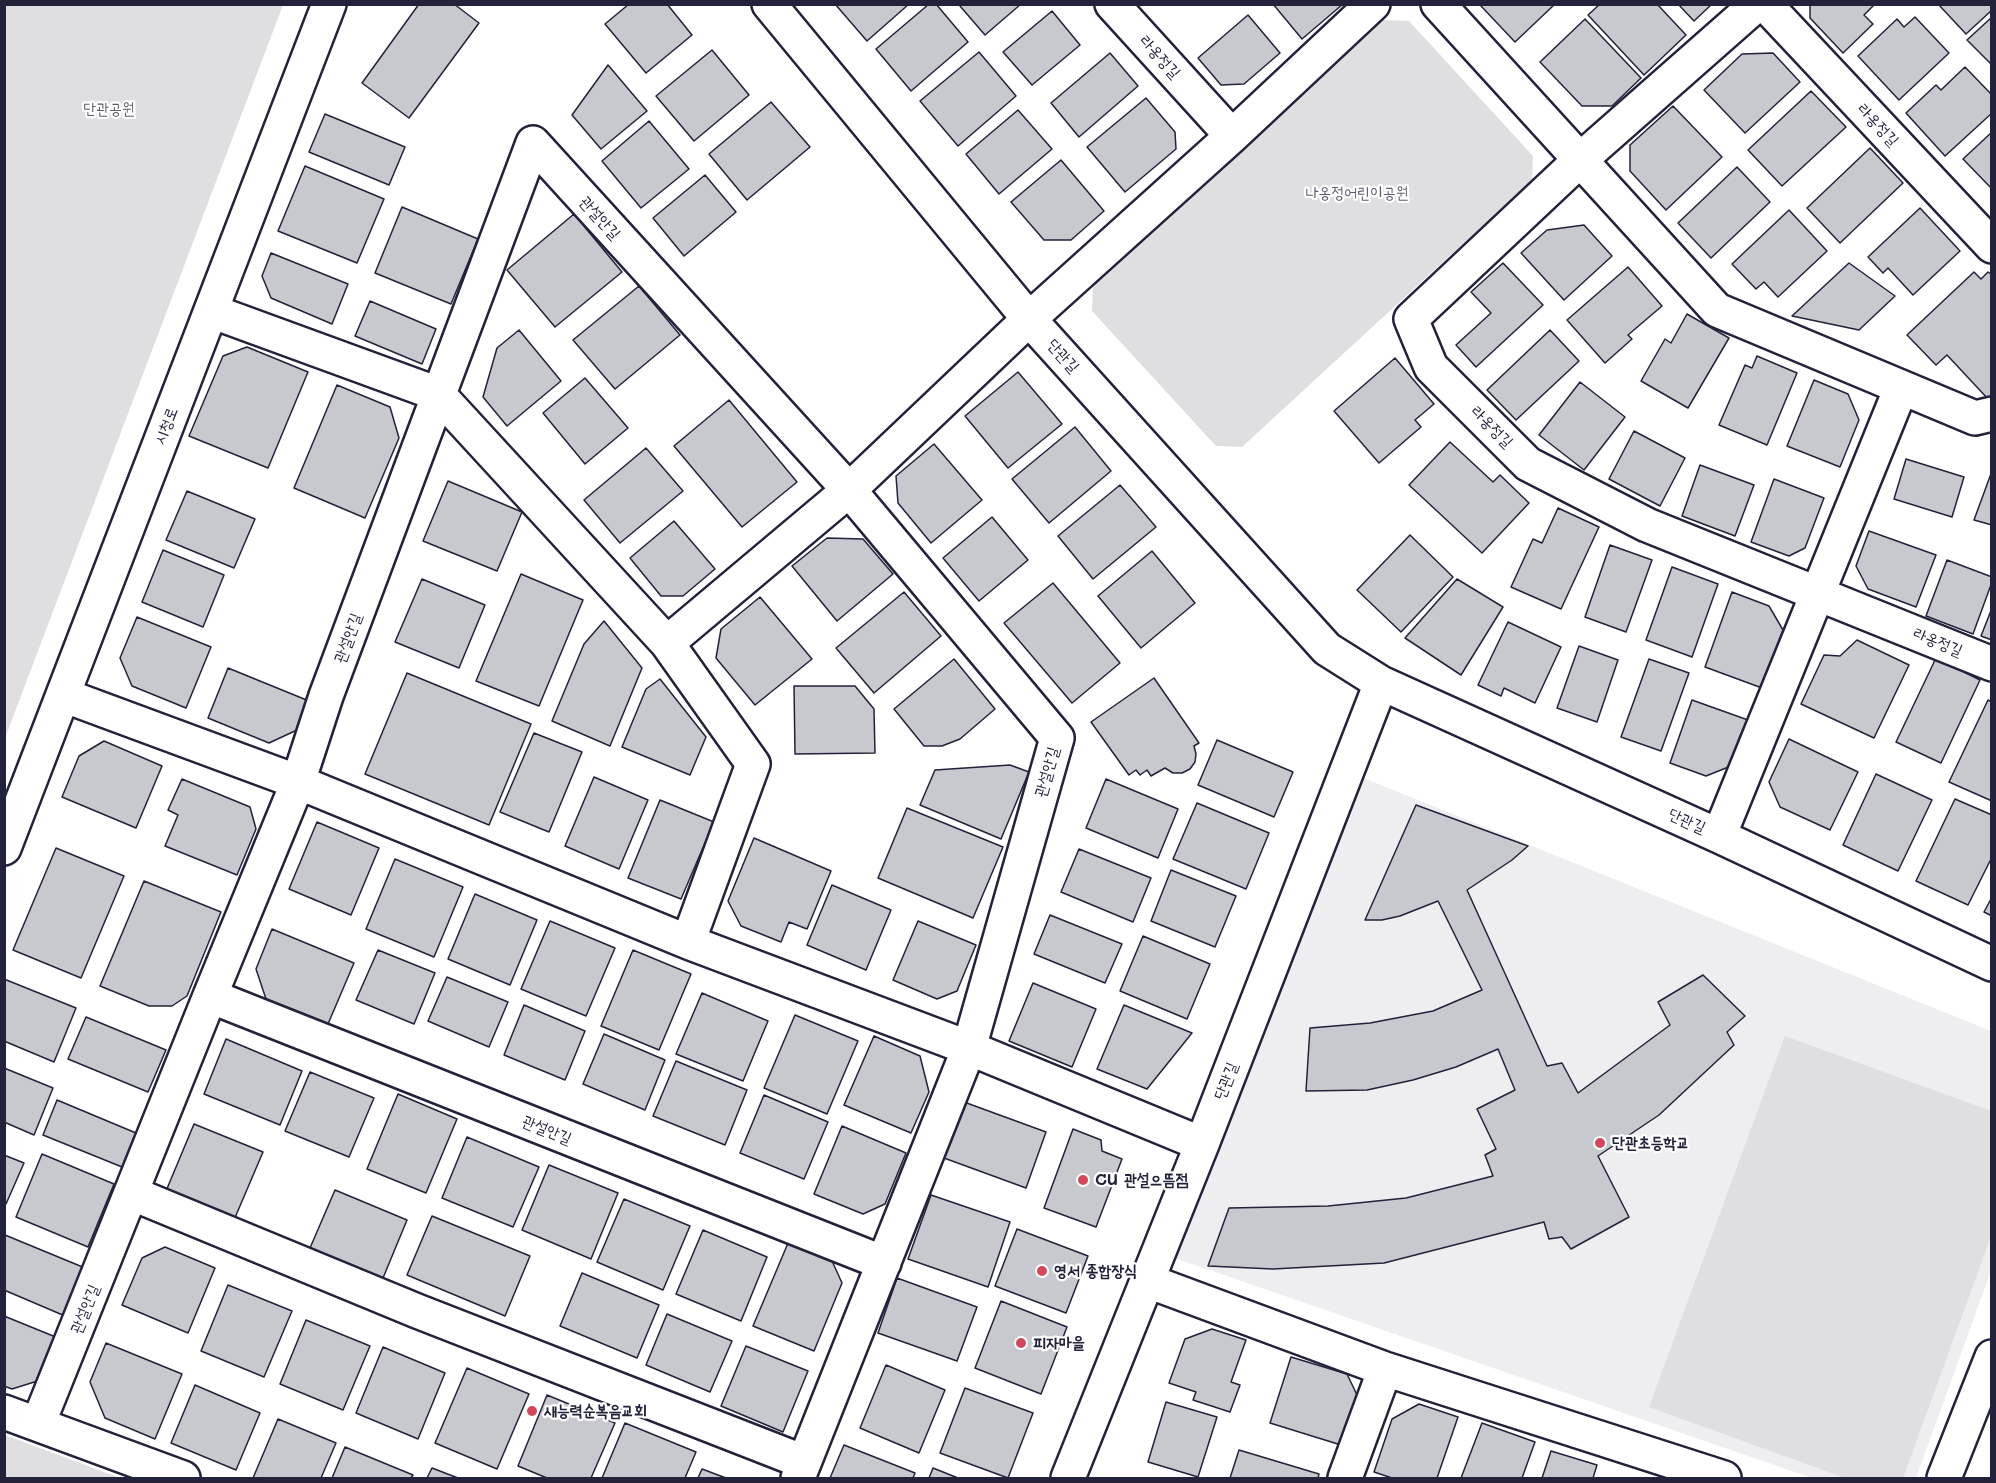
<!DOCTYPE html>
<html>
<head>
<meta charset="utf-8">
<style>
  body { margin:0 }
  #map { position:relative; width:1996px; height:1483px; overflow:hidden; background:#fff; font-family:Mali,sans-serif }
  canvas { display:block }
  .frame { position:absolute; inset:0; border:6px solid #22223b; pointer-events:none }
</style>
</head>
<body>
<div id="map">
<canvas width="1996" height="1483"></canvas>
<div class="frame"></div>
</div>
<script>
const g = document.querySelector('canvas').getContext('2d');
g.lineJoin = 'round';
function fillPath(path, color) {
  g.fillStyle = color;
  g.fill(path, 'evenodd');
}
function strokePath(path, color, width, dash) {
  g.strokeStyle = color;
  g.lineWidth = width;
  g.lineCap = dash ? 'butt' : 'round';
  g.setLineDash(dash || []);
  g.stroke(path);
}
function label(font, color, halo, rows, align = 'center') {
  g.font = font + ' Mali,"Poor Story",sans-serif';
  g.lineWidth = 4.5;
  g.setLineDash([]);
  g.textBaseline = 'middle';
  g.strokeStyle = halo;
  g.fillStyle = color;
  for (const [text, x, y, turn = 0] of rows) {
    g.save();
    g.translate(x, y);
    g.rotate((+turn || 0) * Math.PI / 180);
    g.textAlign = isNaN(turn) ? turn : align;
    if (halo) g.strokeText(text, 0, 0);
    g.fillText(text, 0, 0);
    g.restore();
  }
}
const built = new Path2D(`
  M1346,771L1991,1031V1271L1916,1478H1812L1166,1255Z`);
const green = new Path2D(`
  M5,4L283,5L5,738L4,5Z
  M1383,20L1409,21L1533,156L1532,180L1242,447L1216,446L1092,311L1093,286Z
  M1785,1036L1991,1111V1236L1903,1478H1845L1649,1407Z
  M5,1435L120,1478H5Z`);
const building = new Path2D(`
  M419,4H454L479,23L409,118L362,83Z
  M629,4H667L692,35L646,73L605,24Z
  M835,4H909L867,41Z
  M929,4H936L968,42L911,91L876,49Z
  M962,4H1021L985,35L960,6Z
  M1273,4H1343L1302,39Z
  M1482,4H1555L1515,42L1481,6Z
  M1600,4H1657L1686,35L1644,75L1588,15Z
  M1678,4H1712L1694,21Z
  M1810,4H1875L1864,15L1873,24L1843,53L1810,18Z
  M1938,4H1992V10L1966,34Z
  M1052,11L1080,45L1032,85L1003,52Z
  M1248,15L1280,53L1244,84L1221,85L1198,58Z
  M1915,17L1949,53L1899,100L1858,56L1897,19L1904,27Z
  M1992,17V65L1967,40Z
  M1585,19L1641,78L1612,106H1582L1540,62Z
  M712,50L749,95L694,141L656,96Z
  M979,52L1016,96L958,146L920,101Z
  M1110,53L1138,86L1079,137L1051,103Z
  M1773,53L1800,82L1745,133L1704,90L1742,54Z
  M608,65L647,111L601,149L572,115Z
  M1965,67L1992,95V113L1945,156L1906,113L1936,85L1941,90Z
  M1811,91L1846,127L1782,186L1748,150Z
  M1146,98L1175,132L1176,149L1125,192L1087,147Z
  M771,102L810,147L747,200L709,154Z
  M1673,106L1722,157L1666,210L1630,171V145Z
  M1018,110L1052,149L999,194L966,154Z
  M325,114L405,147L389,185L309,152Z
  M649,121L689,169L641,208L602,161Z
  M1992,132V189L1963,159Z
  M1870,148L1903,183L1840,243L1807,208Z
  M1061,160L1104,211L1071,240H1044L1011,202Z
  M305,166L384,199L357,263L278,231Z
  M1737,167L1770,202L1711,258L1678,223Z
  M705,175L736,212L684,256L653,218Z
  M402,207L478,239L451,304L375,273Z
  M1920,208L1960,251L1913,295L1888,268L1883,273L1868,257Z
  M1789,210L1827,251L1778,297L1764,282L1756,289L1732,264Z
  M574,214L622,272L555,327L507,270Z
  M1584,225L1612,256L1564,300L1521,253L1547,230Z
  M271,253L348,284L332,324L271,298L262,276Z
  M1503,263L1543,305L1476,367L1456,345L1491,313L1471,292Z
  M1849,263L1895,296L1859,330L1792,316Z
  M1628,267L1662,306L1628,335L1632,339L1605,363L1567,320Z
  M1974,272L1981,279L1988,272L1992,275V398L1989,400L1947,355L1936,365L1907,335Z
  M639,286L680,335L615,389L573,340Z
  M370,301L436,329L422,364L355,336Z
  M1687,314L1729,338L1688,408L1641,381L1665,339L1671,343Z
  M519,330L561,381L507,426L483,397L497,348Z
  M1550,330L1579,361L1516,420L1487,390Z
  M247,347L308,372L268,468L189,436L223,356Z
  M1757,356L1797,373L1767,445L1719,425L1745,365L1752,368Z
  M1395,358L1434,404L1415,420L1421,427L1379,463L1334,411Z
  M1018,372L1062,424L1008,468L965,416Z
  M585,378L628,428L585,464L543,413Z
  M1814,380L1848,394L1859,420L1840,467L1787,446Z
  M1580,382L1625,417L1584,470L1539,435Z
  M337,385L390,407L399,438L365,518L294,488Z
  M729,400L797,482L742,527L674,446Z
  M1075,427L1111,471L1049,523L1012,479Z
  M1634,431L1685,458L1660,506L1609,479Z
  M1450,442L1493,482L1500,475L1529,503L1482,553L1409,485Z
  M934,444L982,500L931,543L898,503L896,476Z
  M646,448L683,491L620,543L584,500Z
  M1906,459L1964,477L1952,517L1894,499Z
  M1700,465L1754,485L1735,536L1682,516Z
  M1992,471V525L1974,520Z
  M1774,479L1824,498L1805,548L1789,556L1751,542Z
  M448,481L522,512L497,571L423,541Z
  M1120,485L1156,527L1093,579L1058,536Z
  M187,491L255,519L234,568L166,540Z
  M1558,508L1599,527L1561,609L1511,587L1533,539L1542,543Z
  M992,517L1028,560L979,601L943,558Z
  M674,521L715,569L683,596H661L630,558Z
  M1869,531L1936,555L1916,607L1868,589L1856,566Z
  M1410,535L1453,577L1401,632L1357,590Z
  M827,538L863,539L893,574L837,621L792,566Z
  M1610,545L1652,560L1626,632L1585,617Z
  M163,550L224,575L203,627L142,602Z
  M1152,551L1195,603L1141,648L1098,596Z
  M1947,560L1992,577V582L1973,634L1926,616Z
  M1672,567L1718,584L1692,657L1646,640Z
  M521,574L583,600L539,706L476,681Z
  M422,579L485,605L459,668L395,642Z
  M1457,579L1503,607L1461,675L1405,638Z
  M1053,583L1120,663L1072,703L1004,623Z
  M904,592L941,636L874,693L836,648Z
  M1732,592L1769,606L1783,630L1762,688L1705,667Z
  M760,597L812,659L755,705L716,658L721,629Z
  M1992,608V640L1981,636Z
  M137,617L211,647L186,708L132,686L120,658Z
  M604,621L642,668L610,746L552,721L584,644Z
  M1508,622L1561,647L1535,703L1504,688L1501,696L1478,685Z
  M1857,640L1909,665L1874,738L1801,704L1824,655L1840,656Z
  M1579,646L1618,660L1597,722L1557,708Z
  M1936,658L1980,680L1941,763L1896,742Z
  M954,659L995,709L960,739L942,746H924L894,709Z
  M1649,659L1689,673L1661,751L1621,737Z
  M228,668L309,701L297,730L269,743L208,718Z
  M407,673L531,724L489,825L365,774Z
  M1154,678L1199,743L1194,746L1196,754L1195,762L1190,769L1182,773H1173L1165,768L1151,776L1147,770L1140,775L1136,770L1129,775L1091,722Z
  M660,679L706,737L690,775L622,747L646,689Z
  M794,686H855L874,709L875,753L795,754Z
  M1692,700L1748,720L1731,766L1706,776L1670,763Z
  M1988,700L1992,702V801L1949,782Z
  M534,733L582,752L549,832L500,812Z
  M1789,739L1858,772L1830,830L1780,807L1769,782Z
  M1217,740L1293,772L1274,817L1198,785Z
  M104,741L162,766L136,828L62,797L79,756Z
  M1010,765L1029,772L1001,839L920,805L935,770Z
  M1876,774L1932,800L1898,871L1843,845Z
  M594,777L648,800L619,869L565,846Z
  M182,779L250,807L256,829L237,875L165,846L178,815L168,810Z
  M1106,779L1178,809L1158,858L1086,828Z
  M1955,799L1992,815V857L1968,905L1916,881Z
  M660,800L714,822L681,899L628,878Z
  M1197,803L1269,833L1246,889L1173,859Z
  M1416,805L1528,846L1512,860L1467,890L1547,1066L1562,1063L1578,1093L1670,1025L1658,1002L1703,975L1745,1016L1727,1032L1734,1045L1659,1115L1598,1156L1629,1217L1571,1249L1562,1237L1549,1239L1544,1222L1384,1263L1273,1269L1208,1266L1229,1208L1328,1206L1406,1198L1493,1176L1485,1155L1496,1149L1477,1109L1515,1090L1498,1049L1456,1067L1413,1080L1367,1090L1306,1091L1310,1028L1370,1023L1433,1011L1482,990L1438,901L1400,916L1382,920H1365Z
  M907,808L1003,847L973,918L878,878Z
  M317,822L379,848L351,915L289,889Z
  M754,838L831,871L807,929L789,922L781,942L741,926L728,901Z
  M56,848L124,876L81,978L13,950Z
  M1079,849L1151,878L1133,922L1061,892Z
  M395,859L463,887L434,957L366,929Z
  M1171,870L1236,896L1215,947L1151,921Z
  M144,881L221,912L187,996L172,1006H149L100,986Z
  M832,885L891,910L866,970L807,945Z
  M475,894L537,920L510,985L448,959Z
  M1992,897V916L1984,912Z
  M1050,915L1122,944L1105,983L1034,954Z
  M550,921L615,948L586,1016L521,989Z
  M918,921L976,945L957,991L937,999L893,980Z
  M272,929L354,963L328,1024L266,999L256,969Z
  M1143,936L1210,964L1187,1019L1120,991Z
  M378,950L435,973L414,1024L356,1000Z
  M633,950L691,974L659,1050L601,1026Z
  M447,977L508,1002L489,1047L428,1021Z
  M4,979L76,1008L54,1062L4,1041Z
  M1033,983L1096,1009L1072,1067L1009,1041Z
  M702,993L768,1021L743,1081L676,1054Z
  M524,1005L585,1031L565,1080L504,1055Z
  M1124,1005L1192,1033L1147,1089L1097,1069Z
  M795,1015L858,1041L827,1114L764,1088Z
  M86,1017L166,1050L148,1092L68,1059Z
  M604,1034L665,1060L645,1110L583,1084Z
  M874,1036L920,1056L929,1092L911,1133L844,1105Z
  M226,1039L302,1071L280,1125L204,1094Z
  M676,1061L747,1090L725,1145L653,1116Z
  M4,1068L53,1088L34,1135L4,1122Z
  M310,1072L374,1098L349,1157L285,1131Z
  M398,1094L457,1119L426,1193L367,1169Z
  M764,1095L828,1122L804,1179L740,1153Z
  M57,1100L136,1133L122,1167L43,1135Z
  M964,1102L1046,1132L1026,1188L944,1158Z
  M194,1124L263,1152L234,1220L166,1191Z
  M842,1126L906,1153L885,1204L863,1214L814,1194Z
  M1073,1129L1101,1140L1102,1151L1122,1159L1096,1227L1044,1208Z
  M467,1137L539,1167L513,1227L442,1198Z
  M42,1154L114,1184L88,1247L16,1217Z
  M4,1155L24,1163L6,1204L4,1203Z
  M549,1165L618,1193L591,1259L522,1230Z
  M335,1190L407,1220L383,1278L310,1248Z
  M931,1195L1010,1222L988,1287L908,1259Z
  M624,1199L690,1226L663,1290L597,1262Z
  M432,1216L530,1256L505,1316L407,1275Z
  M1017,1229L1088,1256L1066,1313L995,1286Z
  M703,1230L767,1257L741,1321L676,1294Z
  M5,1235L85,1268L65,1316L4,1290Z
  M791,1236L828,1252L842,1283L814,1351L753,1326Z
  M165,1247L215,1268L188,1333L122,1305L142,1258Z
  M582,1273L659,1305L637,1358L560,1326Z
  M897,1278L977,1307L957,1361L878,1333Z
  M228,1285L292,1311L264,1377L201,1351Z
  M1001,1301L1067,1327L1041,1394L975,1368Z
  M667,1314L732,1341L710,1392L646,1365Z
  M4,1316L63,1340L47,1378L12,1389L4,1386Z
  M306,1320L370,1346L343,1410L280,1384Z
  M1212,1329L1246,1340L1231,1382L1240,1385L1230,1412L1193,1400L1196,1392L1169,1383L1185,1339Z
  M106,1343L182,1374L155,1439L105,1418L90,1382Z
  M746,1346L808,1371L783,1432L721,1406Z
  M383,1347L445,1373L418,1439L356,1413Z
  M1291,1357L1347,1374L1357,1395L1341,1445L1270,1423Z
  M886,1365L945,1390L919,1453L860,1428Z
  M467,1368L529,1394L497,1469L435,1443Z
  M195,1385L260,1413L236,1470L171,1443Z
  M965,1388L1033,1413L1008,1478L940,1453Z
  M547,1395L615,1423L591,1478H547L518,1466Z
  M1166,1402L1217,1417L1198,1477L1148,1462Z
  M1419,1404L1458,1417L1437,1478H1392L1374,1472L1392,1419Z
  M278,1419L336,1443L321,1478H253Z
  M625,1423L696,1452L685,1478H602Z
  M1482,1423L1535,1442L1522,1478H1461Z
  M844,1445L915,1473L913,1478H830Z
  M345,1447L413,1475L411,1478H332Z
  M1239,1450L1319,1474L1318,1478H1230Z
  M1551,1451L1597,1465L1593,1478H1542Z
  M432,1468L458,1478H427Z
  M933,1468L958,1478H929Z
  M702,1469L726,1478H698Z`);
const minor = new Path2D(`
  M769,4L1029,319L1327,649L1381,683L1719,836L1992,964
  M1112,4L1232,136
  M1438,4L1717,310L1975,418L1992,414
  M1757,4L1580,160L1411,319L1431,367L1528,464L1647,525L1992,664
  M1765,4L1992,246
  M211,311L438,394L667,643L753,764L688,942
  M667,643L849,490L1029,319L1232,136L1373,4
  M63,695L298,782L688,942L969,1048L1202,1144
  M1719,836L1901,388
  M4,848L329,4
  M210,996L884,1263
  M131,1193L417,1311L804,1462
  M1148,1281L1385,1369L1724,1478
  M4,1412L183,1478
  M38,1424L210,996L298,782L326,696L533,143L849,490L1057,738L969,1048L798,1478
  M1068,1478L1202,1144L1381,683
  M1345,1478L1385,1369
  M1944,1478L1992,1357`);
const markers = [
  [1600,1143,6,"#d1495b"],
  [1083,1180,6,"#d1495b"],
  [1042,1271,6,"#d1495b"],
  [1021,1343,6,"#d1495b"],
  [532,1411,6,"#d1495b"]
];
const streetNames = [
  ["라옹정길",1160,57,48],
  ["라옹정길",1878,125,47],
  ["관설안길",600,218,48],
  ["단관길",1063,356,48],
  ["시청로",166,426,-69],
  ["라옹정길",1492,427,45],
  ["관설안길",348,638,-70],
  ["라옹정길",1938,642,22],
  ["관설안길",1047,772,-74],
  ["단관길",1687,821,24],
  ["단관길",1226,1081,-69],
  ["관설안길",547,1130,22],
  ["관설안길",85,1309,-68]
];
const parkNames = [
  ["단관공원",109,109],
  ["나옹정어린이공원",1357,193]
];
const poiNames = [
  ["단관초등학교",1612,1143],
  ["CU 관설으뜸점",1095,1180],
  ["영서 종합장식",1054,1271],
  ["피자마을",1033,1343],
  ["새능력순복음교회",544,1411]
];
fillPath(built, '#eeeef1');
fillPath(green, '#dfdfe2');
fillPath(building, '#c8c8cf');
strokePath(building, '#22223b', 1.5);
strokePath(minor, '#22223b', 38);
strokePath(minor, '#fff', 33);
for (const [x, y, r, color] of markers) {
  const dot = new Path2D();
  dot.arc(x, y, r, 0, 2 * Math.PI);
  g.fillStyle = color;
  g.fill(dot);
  strokePath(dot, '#fff', 2);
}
label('16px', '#22223b', '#fff', streetNames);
label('16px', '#5b5b6d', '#fff', parkNames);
label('bold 16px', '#22223b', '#fff', poiNames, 'left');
</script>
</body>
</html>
